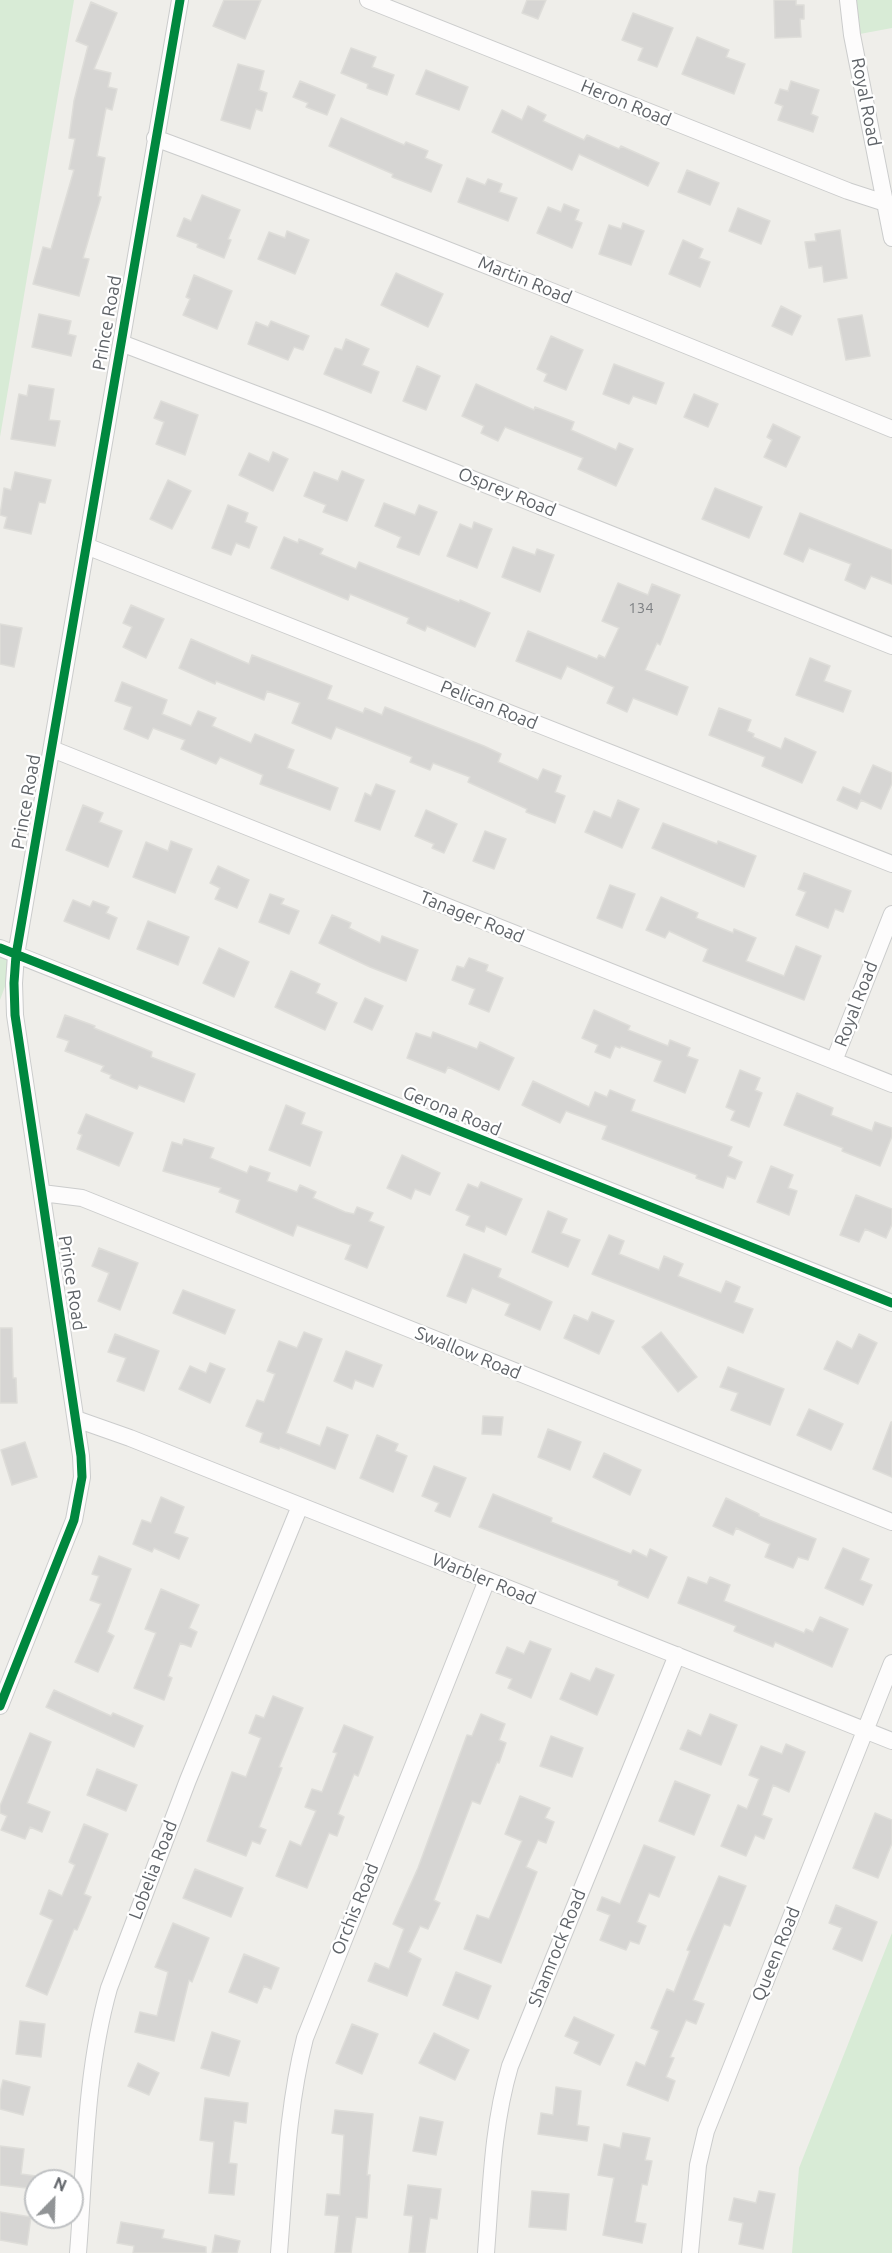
<!DOCTYPE html>
<html>
<head>
<meta charset="utf-8">
<style>
  body { margin:0 }
  #map { position:relative; width:892px; height:2253px; overflow:hidden; background:#efeeea; font-family:Ubuntu,sans-serif }
  canvas { display:block }
  .north { position:absolute; left:24px; top:2169px; width:60px; height:60px; box-sizing:border-box; background:#fff; border:2px solid #bfc1c3; border-radius:50%; rotate:23deg; font-size:16px; font-weight:700; line-height:24px; text-align:center; color:#5f6368 }
  .north::after { content:''; display:block; margin:auto; width:21px; height:27px; background:#919496; clip-path:polygon(50% 0,100% 100%,50% 72%,0 100%) }
</style>
</head>
<body>
<div id="map">
<canvas width="892" height="2253"></canvas>
<div class="north">N</div>
</div>
<script>
const g = document.querySelector('canvas').getContext('2d');
g.lineJoin = 'round';
function fillPath(path, color) {
  g.fillStyle = color;
  g.fill(path, 'evenodd');
}
function strokePath(path, color, width, dash) {
  g.strokeStyle = color;
  g.lineWidth = width;
  g.lineCap = dash ? 'butt' : 'round';
  g.setLineDash(dash || []);
  g.stroke(path);
}
function label(font, color, halo, rows, align = 'center') {
  g.font = font + ' Ubuntu,sans-serif';
  g.lineWidth = 4.5;
  g.setLineDash([]);
  g.textBaseline = 'middle';
  g.strokeStyle = halo;
  g.fillStyle = color;
  for (const [text, x, y, turn = 0] of rows) {
    g.save();
    g.translate(x, y);
    g.rotate((+turn || 0) * Math.PI / 180);
    g.textAlign = isNaN(turn) ? turn : align;
    if (halo) g.strokeText(text, 0, 0);
    g.fillText(text, 0, 0);
    g.restore();
  }
}
const green = new Path2D(`
  M0,0H74L0,437Z
  M847,0H892V28L849,36Z
  M0,948L17,954L0,1000Z
  M892,1933V2253H792L799,2168Z`);
const building = new Path2D(`
  M224,0H261L245,39L213,26Z
  M527,0H546L538,19L522,13Z
  M774,0H796V5H804V19H800L801,37L775,38Z
  M91,2L117,13L94,69L111,73L108,87L117,89L112,110L106,108L97,156L105,158L98,196L101,197L83,258L89,259L79,296L33,284L43,247L51,249L74,170L69,169L75,139L69,138L74,101L88,46L76,41Z
  M633,13L673,28L657,67L638,60L643,48L622,40Z
  M697,37L729,50L726,57L745,64L734,94L682,74Z
  M351,48L376,57L372,67L394,75L387,95L367,88L368,84L341,73Z
  M238,64L264,71L259,90L267,93L262,111L256,109L250,129L221,120Z
  M426,70L468,87L459,110L416,94Z
  M300,81L335,95L327,115L306,107L308,103L293,97Z
  M791,81L819,90L811,114L818,117L813,132L778,120L783,106L775,103L780,89L788,91Z
  M528,106L546,115L543,121L584,140L587,135L619,149L621,146L659,163L648,186L579,154L572,170L492,132L502,110L522,120Z
  M341,118L404,145L406,142L428,151L425,158L442,165L431,192L392,177L393,174L329,146Z
  M687,170L719,183L710,205L678,192Z
  M467,178L485,185L488,179L502,184L499,192L517,198L508,221L458,202Z
  M202,195L240,210L228,239L231,240L224,258L197,247L198,244L177,236L184,218L191,221Z
  M564,204L579,210L575,220L582,223L572,248L537,233L548,207L561,212Z
  M738,208L770,221L761,244L729,231Z
  M623,223L644,231L631,265L599,254L609,225L621,229Z
  M840,230L847,278L824,282L822,266L809,268L805,242L816,241L815,234Z
  M287,231L309,240L295,274L258,259L269,232L285,238Z
  M683,240L703,249L699,258L710,262L700,287L669,274Z
  M396,273L443,294L428,327L381,305Z
  M194,275L232,291L217,329L183,315L190,299L186,297Z
  M781,306L801,316L792,335L772,326Z
  M39,314L71,321L68,334L76,336L71,356L32,347Z
  M862,315L870,356L846,360L838,319Z
  M271,321L309,336L303,350L294,347L288,360L248,344L256,322L268,327Z
  M551,336L583,350L566,390L544,381L547,374L537,369Z
  M346,339L369,349L362,365L379,372L371,393L324,374L335,348L342,350Z
  M614,364L664,383L656,404L633,396L629,404L603,394Z
  M417,366L440,376L426,410L403,401Z
  M476,384L534,410L535,407L574,422L571,430L616,450L619,443L633,449L616,486L578,469L583,458L505,427L498,441L481,433L484,426L462,416Z
  M29,385L54,389L49,420L60,421L55,446L11,439L19,394L27,396Z
  M694,394L718,404L708,427L684,417Z
  M161,401L198,415L185,455L156,444L164,422L154,418Z
  M773,424L800,437L786,467L764,457L772,440L767,437Z
  M273,452L288,459L273,491L239,475L249,453L269,462Z
  M342,471L364,480L347,521L323,512L326,505L304,496L314,472L338,481Z
  M15,472L51,480L45,503L39,502L31,534L4,528L7,517L0,515L4,488L11,490Z
  M168,480L191,491L172,529L150,519Z
  M715,488L762,507L749,538L702,519Z
  M384,503L415,515L419,505L437,512L419,555L397,547L401,537L375,526Z
  M228,505L248,513L245,522L257,527L249,548L236,543L231,555L212,548Z
  M800,513L892,550V584L871,576L865,589L845,580L851,564L809,548L803,562L784,554Z
  M474,522L492,529L477,568L447,556L460,524L472,529Z
  M284,537L298,543L299,539L323,549L320,554L356,569L359,562L459,602L460,600L490,613L475,647L427,626L425,631L407,623L409,618L350,594L348,600L271,568Z
  M513,547L535,555L537,549L554,555L540,592L502,577Z
  M618,583L648,595L652,584L680,595L660,645L657,643L645,670L688,687L677,715L633,698L627,712L607,703L614,687L567,666L561,679L516,661L528,631L597,659L599,655L605,658L619,628L602,621Z
  M131,605L164,619L146,658L123,647L132,627L123,623Z
  M0,624L22,628L14,667L0,664Z
  M191,639L249,664L252,655L332,686L327,699L363,713L365,708L382,715L385,707L484,746L501,754L498,762L538,780L543,769L561,776L555,792L565,796L555,823L526,812L527,809L468,782L470,777L433,763L430,770L410,762L412,757L336,727L331,739L292,723L300,703L267,691L264,700L216,681L215,684L179,668Z
  M810,658L830,666L824,681L851,691L843,712L796,695Z
  M122,682L167,700L162,714L191,726L198,711L216,718L212,726L251,743L255,734L294,750L287,768L338,788L330,810L260,784L263,775L220,757L216,764L181,749L185,740L153,728L148,739L124,729L132,707L115,701Z
  M719,708L751,720L747,731L754,734L753,737L781,749L785,738L816,752L802,783L762,766L765,757L709,735Z
  M873,765L892,773V783L881,809L861,800L857,809L837,800L843,787L860,794Z
  M376,784L395,791L380,830L355,821L365,793L371,796Z
  M618,800L639,809L622,848L585,832L594,811L611,818Z
  M83,805L103,813L99,822L122,831L108,867L66,850Z
  M426,810L457,824L444,853L432,848L434,844L415,836Z
  M663,823L717,844L718,841L756,856L744,887L652,848Z
  M485,831L506,839L494,869L473,861Z
  M171,841L192,849L175,893L133,877L146,842L168,851Z
  M218,866L249,880L237,908L215,899L220,888L210,883Z
  M804,873L851,891L843,912L835,909L828,928L796,915L806,892L798,889Z
  M610,885L635,894L622,928L597,918Z
  M270,894L284,899L281,904L299,911L289,934L259,922Z
  M661,897L698,913L696,918L733,933L734,929L756,938L746,961L784,976L796,946L821,956L804,1000L703,961L708,949L669,931L665,938L646,930Z
  M73,900L90,907L93,901L109,907L106,913L117,918L109,939L64,921Z
  M332,915L351,923L349,928L380,943L382,936L418,950L406,981L370,967L319,943Z
  M148,921L189,937L178,965L137,949Z
  M219,948L249,962L234,997L203,983Z
  M469,958L488,965L486,971L503,978L489,1012L469,1004L475,989L452,980L457,966L464,968Z
  M291,971L320,984L316,993L337,1003L325,1030L275,1007Z
  M365,998L383,1006L372,1030L354,1022Z
  M594,1010L630,1026L628,1030L668,1046L670,1040L690,1048L687,1056L698,1060L685,1093L654,1081L662,1061L621,1046L620,1048L615,1046L610,1058L595,1052L598,1045L582,1038Z
  M65,1015L95,1026L94,1028L152,1052L151,1057L195,1074L184,1102L139,1085L137,1089L110,1078L111,1075L101,1071L104,1066L65,1051L69,1041L57,1037Z
  M433,1032L477,1049L480,1042L514,1058L499,1090L448,1067L445,1073L407,1058L416,1033L431,1038Z
  M740,1070L760,1078L755,1090L762,1093L749,1127L731,1120L735,1111L726,1107Z
  M533,1081L589,1107L595,1092L607,1097L610,1090L635,1100L631,1111L732,1147L728,1156L742,1162L735,1179L727,1176L723,1188L696,1178L697,1175L602,1139L607,1126L566,1111L560,1123L522,1105Z
  M797,1093L833,1108L831,1115L872,1131L875,1122L892,1128V1136L880,1166L842,1151L843,1148L784,1125Z
  M286,1105L305,1113L301,1124L322,1132L310,1166L269,1150Z
  M86,1114L133,1133L119,1166L77,1149L82,1135L78,1133Z
  M184,1139L214,1148L210,1158L247,1173L250,1166L270,1173L267,1181L297,1192L300,1185L316,1192L313,1198L345,1212L354,1214L357,1207L373,1213L369,1221L384,1227L367,1268L345,1259L351,1245L297,1225L293,1236L236,1212L240,1200L219,1192L221,1188L163,1171L172,1142L182,1145Z
  M402,1155L440,1173L430,1195L415,1189L411,1199L387,1188Z
  M771,1166L793,1175L788,1188L797,1191L789,1215L757,1202Z
  M481,1182L522,1199L506,1235L486,1226L484,1232L466,1225L470,1216L456,1210L468,1184L478,1188Z
  M856,1195L892,1209V1224L886,1238L865,1229L859,1242L840,1235Z
  M548,1211L567,1219L561,1233L580,1240L568,1267L532,1252Z
  M609,1235L624,1241L619,1254L659,1270L664,1256L683,1264L678,1276L721,1293L726,1281L740,1287L734,1302L753,1309L743,1333L592,1274Z
  M99,1248L138,1263L120,1310L98,1301L109,1273L92,1266Z
  M464,1254L501,1269L498,1277L552,1302L540,1330L505,1315L510,1304L472,1288L466,1303L447,1296Z
  M183,1290L235,1310L225,1334L173,1313Z
  M592,1312L614,1321L599,1354L564,1338L574,1315L588,1321Z
  M0,1328H12L13,1378H16L17,1403H0Z
  M304,1332L322,1339L286,1433L320,1446L327,1427L348,1435L335,1469L280,1447L279,1449L260,1442L263,1433L246,1426L257,1400L264,1402L275,1374L267,1371L279,1341L297,1348Z
  M661,1332L697,1377L678,1392L642,1347Z
  M115,1334L159,1351L144,1391L117,1381L126,1358L108,1352Z
  M859,1334L877,1343L858,1384L824,1369L837,1341L852,1349Z
  M346,1351L382,1365L373,1387L355,1380L352,1389L334,1381Z
  M210,1363L225,1369L210,1403L179,1389L190,1366L206,1373Z
  M728,1367L784,1389L770,1425L731,1410L738,1393L720,1387Z
  M809,1409L843,1424L831,1450L797,1435Z
  M483,1416L503,1417L501,1435L482,1434Z
  M891,1422H892V1477L873,1469Z
  M548,1429L581,1442L570,1470L538,1457Z
  M377,1435L398,1444L395,1451L407,1456L393,1492L360,1478Z
  M25,1442L37,1477L12,1485L1,1450Z
  M604,1453L641,1470L630,1495L593,1477Z
  M434,1466L466,1478L450,1517L435,1511L439,1503L422,1496Z
  M493,1494L552,1518L551,1522L631,1554L633,1550L647,1557L650,1549L667,1557L648,1598L618,1585L619,1581L479,1527Z
  M161,1497L184,1507L174,1533L188,1538L179,1559L154,1548L152,1552L133,1544L142,1520L151,1523Z
  M726,1498L759,1514V1516L816,1539L808,1560L798,1557L793,1568L765,1557L770,1544L736,1528L733,1535L713,1526Z
  M843,1548L869,1559L860,1580L872,1585L863,1605L825,1588Z
  M99,1556L131,1569L107,1632L114,1636L98,1672L75,1662L101,1604L90,1600L99,1576L92,1574Z
  M688,1577L707,1584L710,1577L730,1585L724,1601L804,1633L806,1629L813,1632L820,1617L848,1629L832,1667L775,1642L773,1647L734,1631L736,1626L678,1603Z
  M161,1589L199,1605L189,1628L197,1632L191,1647L180,1643L168,1676L172,1678L164,1700L134,1688L156,1633L145,1629Z
  M530,1641L551,1649L531,1698L508,1688L512,1679L496,1673L507,1647L524,1654Z
  M596,1668L614,1675L597,1715L560,1699L571,1673L590,1681Z
  M54,1690L111,1716L113,1713L143,1726L134,1747L46,1707Z
  M273,1696L303,1708L279,1767L282,1768L259,1827L266,1830L260,1844L252,1841L246,1856L207,1841L232,1772L246,1777L261,1738L249,1733L256,1715L264,1718Z
  M481,1714L505,1724L499,1740L506,1743L499,1763L497,1762L480,1804L472,1801L434,1900L440,1903L428,1929L420,1926L408,1952L421,1959L407,1996L368,1981L375,1963L389,1969L404,1929L393,1924L418,1868L467,1735L472,1736Z
  M710,1714L737,1725L721,1765L680,1749L688,1730L701,1736Z
  M344,1725L373,1737L358,1776L354,1774L338,1814L344,1817L337,1836L329,1833L307,1888L276,1876L290,1841L301,1846L316,1811L305,1807L312,1789L322,1792L337,1753L333,1752Z
  M30,1733L51,1742L27,1803L50,1812L42,1832L30,1827L25,1839L1,1830L7,1816L0,1813V1806Z
  M551,1736L583,1748L572,1777L540,1766Z
  M786,1744L805,1752L789,1792L773,1785L762,1815L772,1819L764,1839L755,1835L746,1856L721,1846L738,1805L747,1809L759,1779L749,1775L761,1746L782,1754Z
  M97,1769L137,1785L126,1811L87,1795Z
  M675,1781L710,1795L694,1835L659,1821Z
  M520,1796L550,1808L545,1818L554,1822L546,1843L538,1840L526,1867L537,1872L501,1963L464,1949L477,1915L489,1919L522,1841L505,1834Z
  M875,1813L892,1820V1843L878,1878L853,1868Z
  M84,1824L108,1834L84,1894L91,1897L77,1930L74,1929L47,1995L26,1986L53,1920L40,1914L49,1890L62,1896L75,1865L69,1862Z
  M644,1845L675,1857L659,1897L649,1893L637,1922L646,1926L639,1944L630,1941L626,1950L600,1940L610,1915L597,1910L602,1897L620,1904Z
  M195,1869L243,1888L231,1917L183,1898Z
  M719,1876L746,1886L730,1926L724,1924L693,2000L704,2004L696,2024L686,2020L670,2057L674,2058L666,2077L675,2081L668,2101L627,2085L636,2062L645,2066L659,2031L651,2028L667,1989L674,1992L690,1951L687,1950Z
  M836,1905L877,1922L862,1961L833,1949L842,1928L829,1923Z
  M173,1923L209,1938L192,1982L189,1980L174,2041L135,2032L140,2012L157,2016L168,1972L155,1967Z
  M244,1954L279,1968L271,1989L264,1986L257,2003L229,1992Z
  M456,1972L491,1986L478,2019L443,2005Z
  M574,2017L614,2035L600,2065L574,2053L579,2042L565,2036Z
  M20,2021L45,2024L41,2057L16,2054Z
  M352,2024L378,2034L362,2074L336,2063Z
  M212,2032L240,2041L229,2076L201,2068Z
  M434,2033L469,2050L455,2080L419,2063Z
  M138,2063L159,2073L149,2095L128,2086Z
  M3,2080L30,2087L23,2115L0,2109V2093Z
  M556,2087L581,2091L577,2125L589,2127L587,2141L538,2134L541,2113L553,2115Z
  M205,2098L248,2103L246,2123L234,2121L229,2163L237,2164L234,2195L209,2193L214,2142L200,2140Z
  M335,2110L373,2114L367,2175H370L367,2218L356,2217L351,2253H335L339,2216L325,2215L327,2194L340,2195L344,2135L332,2133Z
  M420,2117L443,2122L436,2155L413,2151Z
  M623,2133L650,2138L645,2160L652,2161L647,2185L642,2184L635,2222L646,2224L642,2243L603,2235L614,2178L598,2175L604,2144L620,2148Z
  M0,2146L24,2149L21,2174L36,2176L35,2189L0,2185Z
  M408,2185L441,2189L437,2219L430,2218L425,2253H409L413,2216L404,2215Z
  M532,2191L569,2194L566,2230L529,2227Z
  M759,2191L775,2194L763,2249L739,2244L743,2223L729,2220L734,2198L756,2203Z
  M0,2212L31,2217L27,2245L0,2240Z
  M121,2222L164,2230L162,2238L206,2247V2253H133L134,2246L117,2243Z
  M215,2235L240,2241L237,2253H212Z`);
const minor = new Path2D(`
  M368,0L848,191L885,203
  M848,0L852,35L892,238
  M155,138C403,230 647,329 892,429
  M121,343L321,419L892,646
  M86,546L892,864
  M52,749L892,1084
  M0,948L892,1303
  M834,1061L892,914
  M42,1193L82,1198L892,1522
  M76,1419L130,1438L892,1741
  M0,1706L74,1520L82,1477L81,1456L15,1015L14,983L16,955L180,0
  M78,2253C85,2165 85,2073 109,1988L188,1780L300,1506
  M279,2253C285,2180 287,2109 305,2038L487,1580
  M486,2253C491,2190 492,2127 510,2066L677,1655
  M690,2253L698,2165L706,2131L892,1663`);
const cycleway = new Path2D(`
  M0,948L892,1303
  M0,1706L74,1520L82,1477L81,1456L15,1015L14,983L16,955L180,0`);
const numberNames = [
  ["134",641,608]
];
const streetNames = [
  ["Royal Road",866,102,79],
  ["Heron Road",626,103,22],
  ["Martin Road",525,280,22],
  ["Prince Road",107,323,-80],
  ["Osprey Road",507,492,22],
  ["Pelican Road",489,705,22],
  ["Prince Road",26,802,-80],
  ["Tanager Road",472,917,22],
  ["Royal Road",856,1004,-69],
  ["Gerona Road",452,1111,22],
  ["Prince Road",72,1283,81],
  ["Swallow Road",468,1353,22],
  ["Warbler Road",484,1579,22],
  ["Lobelia Road",153,1870,-69],
  ["Orchis Road",355,1909,-68],
  ["Shamrock Road",557,1948,-68],
  ["Queen Road",776,1954,-68]
];
fillPath(green, '#d8ebd6');
fillPath(building, '#d6d5d3');
strokePath(building, '#deddd9', 1.5);
strokePath(minor, '#cbcccc', 18);
strokePath(minor, '#fdfcfc', 16);
strokePath(cycleway, '#00873e', 9);
label('15px', '#7e8184', null, numberNames);
label('18px', '#5f6368', '#fff', streetNames);
</script>
</body>
</html>
